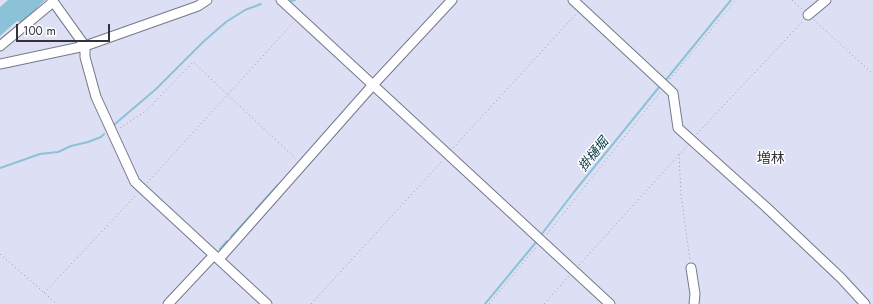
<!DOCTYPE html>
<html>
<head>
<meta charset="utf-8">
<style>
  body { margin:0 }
  #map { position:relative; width:873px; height:304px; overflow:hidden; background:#dde0f4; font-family:Jost,sans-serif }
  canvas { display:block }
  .scale { position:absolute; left:16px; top:24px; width:94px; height:18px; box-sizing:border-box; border:2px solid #31323a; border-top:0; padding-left:5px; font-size:12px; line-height:14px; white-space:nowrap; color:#31323a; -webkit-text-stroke:3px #fff; paint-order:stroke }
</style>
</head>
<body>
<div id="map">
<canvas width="873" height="304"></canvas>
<div class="scale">100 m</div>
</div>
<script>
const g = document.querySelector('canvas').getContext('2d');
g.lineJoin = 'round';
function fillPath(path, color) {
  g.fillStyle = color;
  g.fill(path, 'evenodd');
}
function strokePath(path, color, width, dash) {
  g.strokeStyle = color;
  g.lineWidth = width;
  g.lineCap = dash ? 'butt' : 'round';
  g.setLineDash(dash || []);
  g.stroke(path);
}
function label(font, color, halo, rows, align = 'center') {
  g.font = font + ' Jost,"Noto Sans JP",sans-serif';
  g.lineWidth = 3;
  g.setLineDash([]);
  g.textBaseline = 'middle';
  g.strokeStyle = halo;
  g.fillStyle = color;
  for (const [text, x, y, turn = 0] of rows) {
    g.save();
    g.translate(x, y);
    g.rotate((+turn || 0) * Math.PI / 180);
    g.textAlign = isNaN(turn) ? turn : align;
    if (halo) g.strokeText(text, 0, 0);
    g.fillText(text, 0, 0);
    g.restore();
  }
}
const water = new Path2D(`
  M8,0H45C37,7 30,17 22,23L17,21L0,36V7Z`);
const stream = new Path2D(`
  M291,1L295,0
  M665,81L731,0
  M115,124L156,89L203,42L226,22L245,10L261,4
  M0,168L40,154L58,152L71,146L88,142L101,137L104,134
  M256,209L278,185
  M541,235L574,192L660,86
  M231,237L252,214
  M220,249L227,241
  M485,304L537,241`);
const path = new Path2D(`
  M792,0L803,10
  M814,20L873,74
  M670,79L736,0
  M120,128L146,111L193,62L296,159
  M697,134L803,21
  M453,148L577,13
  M679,154L681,195L690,260
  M147,183L293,23
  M547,234L661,91
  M0,254L57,304
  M579,265L687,146
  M44,293L137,194
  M311,304L443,160
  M489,304L537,246
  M544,304L569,276`);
const minor = new Path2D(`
  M52,0L85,46V57L96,97L135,182L267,304
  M281,0L610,304
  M573,0L673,93L678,128L766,207L841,278L865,304
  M808,15L826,0
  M0,46L53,2
  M0,64L85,46L198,6L207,0
  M219,259L372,86L452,0
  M691,268L695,294L694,304
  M168,304L214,255`);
const waterNames = [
  ["掛樋堀",594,155,-51]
];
const quarterNames = [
  ["増林",771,160]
];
fillPath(water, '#8cc2d8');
strokePath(stream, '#8cc2d8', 2);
strokePath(minor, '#757889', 11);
strokePath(path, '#9698a7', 1, [1, 3]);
strokePath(minor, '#fff', 9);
label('italic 13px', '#003140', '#fff', waterNames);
label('14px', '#31323a', '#fff', quarterNames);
</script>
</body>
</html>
